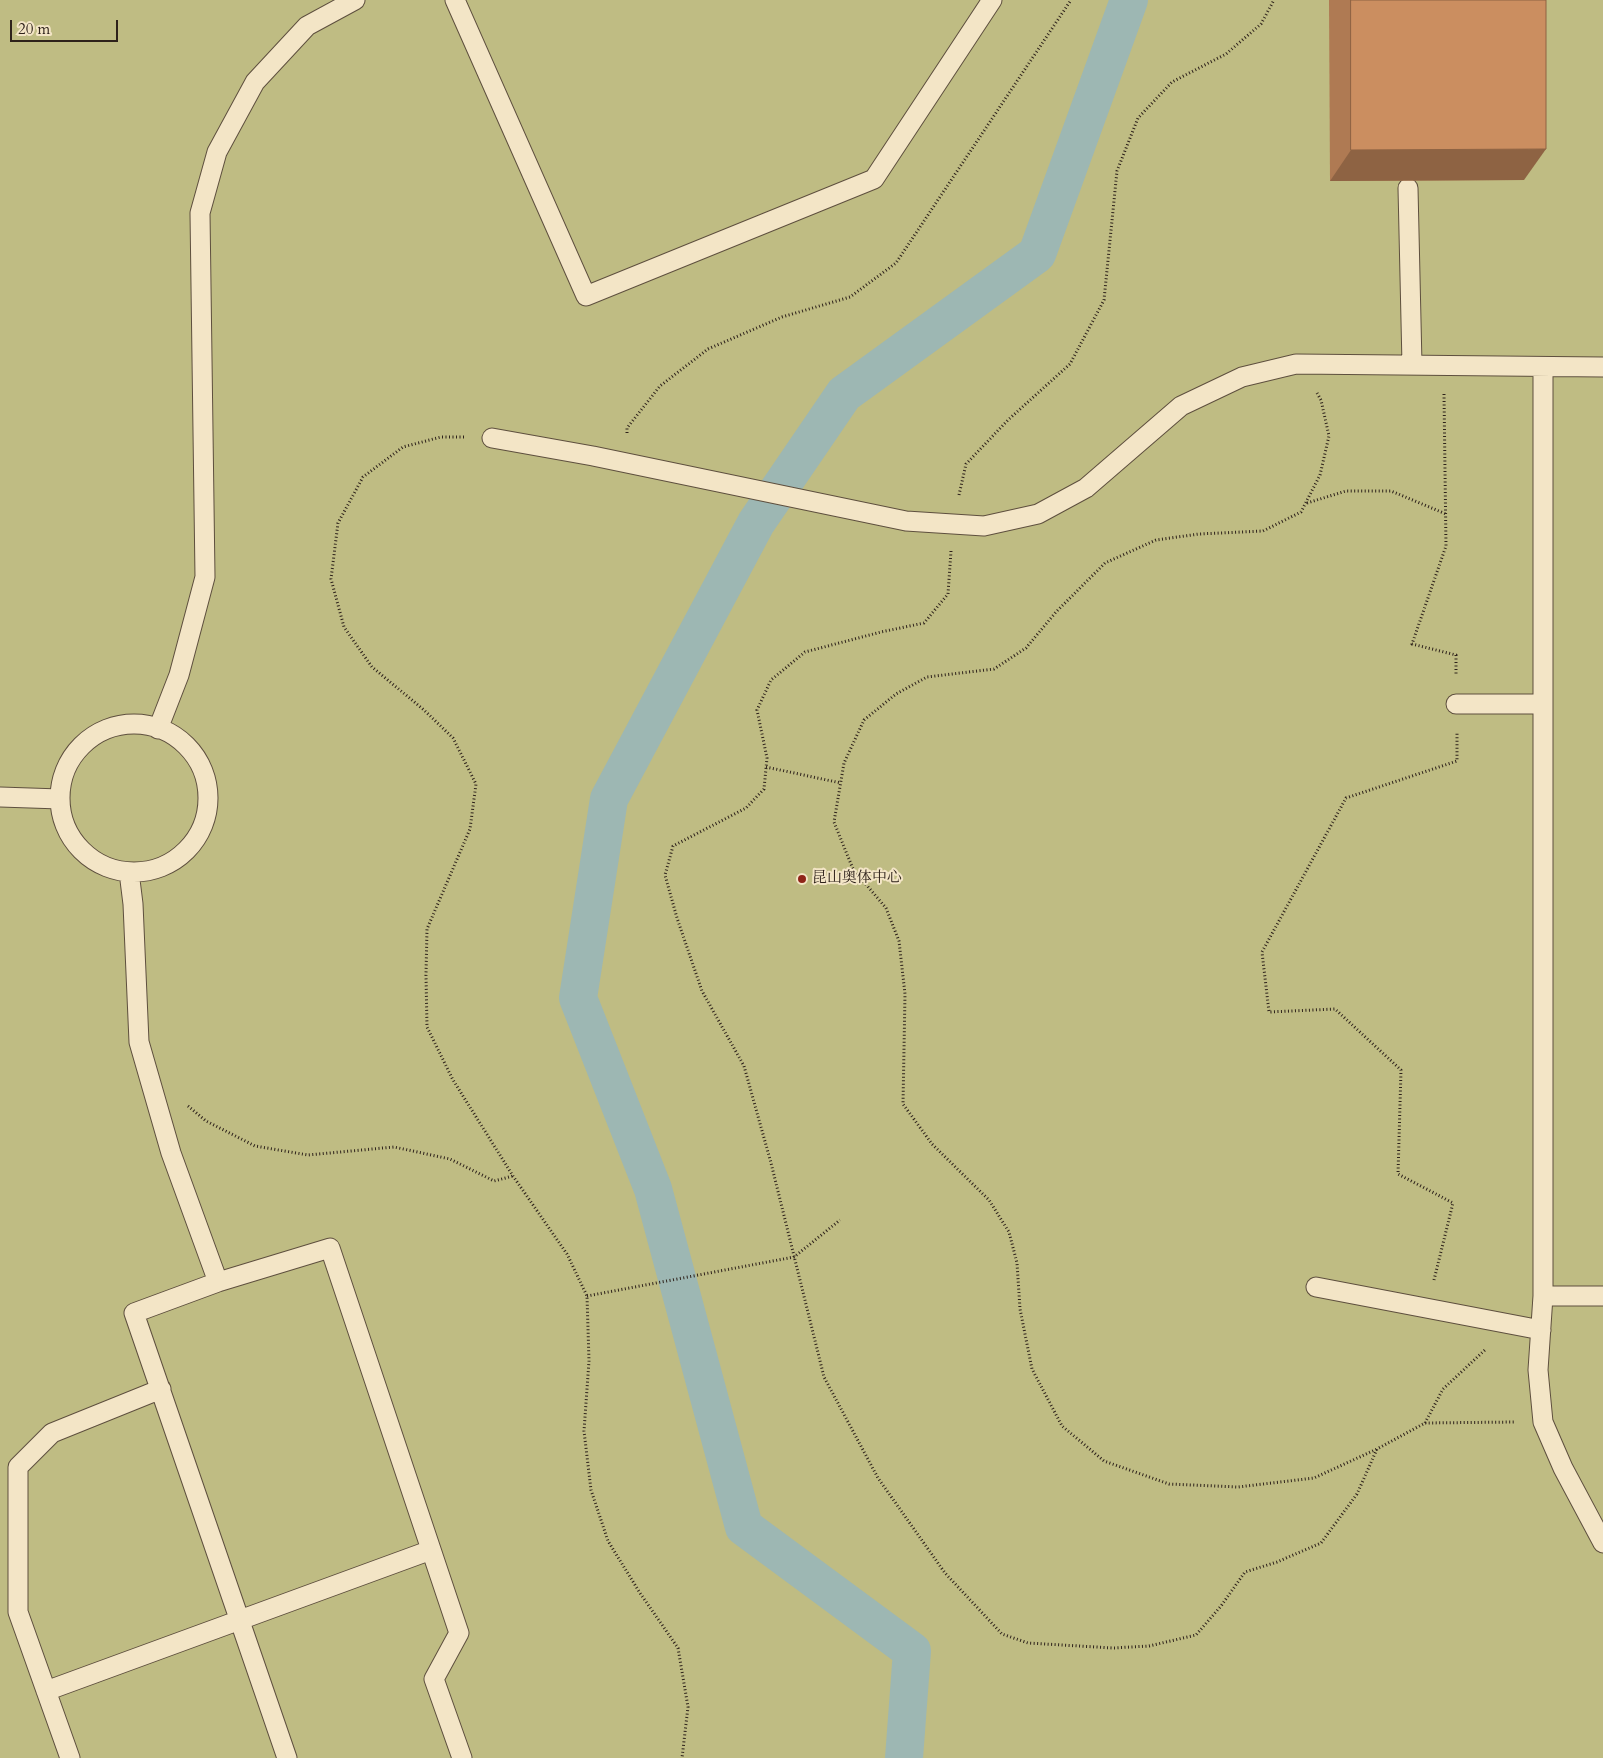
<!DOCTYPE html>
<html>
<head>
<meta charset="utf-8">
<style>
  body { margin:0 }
  #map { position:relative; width:1603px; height:1758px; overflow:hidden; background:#ecd7a8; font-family:Cardo,serif }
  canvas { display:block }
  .scale { position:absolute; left:10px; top:20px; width:108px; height:22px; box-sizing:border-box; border:2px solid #2e221b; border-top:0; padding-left:6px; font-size:15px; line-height:18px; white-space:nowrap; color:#2e221b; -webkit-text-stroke:4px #f3e5c6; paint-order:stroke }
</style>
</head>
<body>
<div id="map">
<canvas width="1603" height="1758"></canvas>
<div class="scale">20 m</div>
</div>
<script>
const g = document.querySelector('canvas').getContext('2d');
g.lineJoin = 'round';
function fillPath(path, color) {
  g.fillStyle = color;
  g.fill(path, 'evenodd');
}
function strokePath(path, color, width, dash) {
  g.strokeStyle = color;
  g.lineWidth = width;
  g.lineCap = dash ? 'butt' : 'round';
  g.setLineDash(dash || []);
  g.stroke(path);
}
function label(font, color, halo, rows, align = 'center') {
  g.font = font + ' Cardo,"Noto Serif SC",serif';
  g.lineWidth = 4;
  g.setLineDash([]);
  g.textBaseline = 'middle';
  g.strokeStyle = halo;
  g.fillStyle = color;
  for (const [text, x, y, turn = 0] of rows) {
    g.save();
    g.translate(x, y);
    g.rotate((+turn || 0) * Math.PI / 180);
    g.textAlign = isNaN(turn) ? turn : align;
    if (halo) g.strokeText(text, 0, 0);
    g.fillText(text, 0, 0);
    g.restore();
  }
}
const green = new Path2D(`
  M0,0H1603V1758H0Z`);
const canal = new Path2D(`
  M904,1758L912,1651L744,1527L653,1189L578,998L609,799L756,523L844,394L1037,254L1129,0`);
const path = new Path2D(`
  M1317,393L1321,400L1329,436L1320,475L1301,512L1263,531L1199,534L1156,540L1105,563L1056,612L1026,648L994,669L927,677L896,694L864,720L844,763L834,822L853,869L886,908L899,941L905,994L903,1104L932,1144L989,1200L1009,1232L1017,1263L1020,1309L1032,1369L1062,1426L1104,1461L1169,1484L1238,1487L1314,1478L1377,1449
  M1444,394L1446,546L1412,644L1456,655V676
  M627,433V428L660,386L708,349L782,317L850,297L896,263L1071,0
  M464,437H441L403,447L363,477L338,523L331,579L344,627L372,667L424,710L453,738L476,784L470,829L427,929L426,975L427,1027L453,1080L513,1176L567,1254L587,1296L589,1361L584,1431L591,1490L608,1541L640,1593L678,1648L688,1707L682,1758
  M959,495L966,464L1008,420L1070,364L1104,300L1117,171L1138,118L1172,82L1226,54L1261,24L1274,0
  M1307,503L1346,491H1391L1446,514
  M951,551L948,594L924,623L881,632L805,652L771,680L757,710L767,758L764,789L746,808L673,846L665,875L677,918L702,991L744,1066L771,1163L824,1377L878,1478L945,1573L1002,1634L1028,1643L1113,1648L1149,1646L1196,1635L1221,1606L1245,1572L1277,1562L1321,1543L1357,1494L1377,1449L1425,1423L1516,1422
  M766,767L841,783
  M188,1106L206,1121L255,1146L308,1155L394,1147L450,1159L494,1181L513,1176
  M1434,1280L1453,1203L1398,1174L1401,1070L1335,1009L1269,1012L1262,952L1346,798L1457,761V732
  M587,1296L794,1257L840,1220
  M1425,1423L1443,1389L1486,1349`);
const lane = new Path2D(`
  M455,0L586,296L874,179L992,0
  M1408,188L1412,365
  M1543,367V1296L1538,1370L1543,1422L1563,1468L1603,1543
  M492,438L593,456L906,521L984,526L1038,514L1086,488L1181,406L1242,377L1296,364L1603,367
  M1456,704H1543
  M60 798a74 74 0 1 1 148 0a74 74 0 1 1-148 0Z
  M158,729L179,675L205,577L200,213L217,152L255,82L307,26L355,0
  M0,797L60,799
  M129,872L133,904L139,1042L171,1153L218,1282
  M1316,1287L1541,1330
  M1543,1296H1603
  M46,1691L431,1550
  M70,1758L18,1612V1467L52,1433L161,1389
  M287,1758L134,1313L218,1282L330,1248L459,1633L434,1679L462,1758`);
const wall = new Path2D(`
  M1329,0H1546L1524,180L1330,181Z`);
const shadedWall = new Path2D(`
  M1546,149L1524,180L1330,181L1351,150Z`);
const building = new Path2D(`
  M1351,0H1546V149L1351,150Z`);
const markers = [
  [802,879,5,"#8f2418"]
];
const poiNames = [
  ["昆山奥体中心",812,879]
];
fillPath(green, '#bfbc83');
strokePath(canal, '#9db7b3', 38);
strokePath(lane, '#5e4f3e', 21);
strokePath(path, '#2e221b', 3, [1, 2.5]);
strokePath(lane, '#f3e5c6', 19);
fillPath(wall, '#af7a53');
fillPath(shadedWall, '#8e6343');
fillPath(building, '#cb8e60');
strokePath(building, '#8e6343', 1);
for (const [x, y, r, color] of markers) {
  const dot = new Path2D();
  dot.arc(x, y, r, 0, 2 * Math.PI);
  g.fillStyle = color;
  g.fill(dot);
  strokePath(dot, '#f3e5c6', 2);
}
label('15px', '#2e221b', '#f3e5c6', poiNames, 'left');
</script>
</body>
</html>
